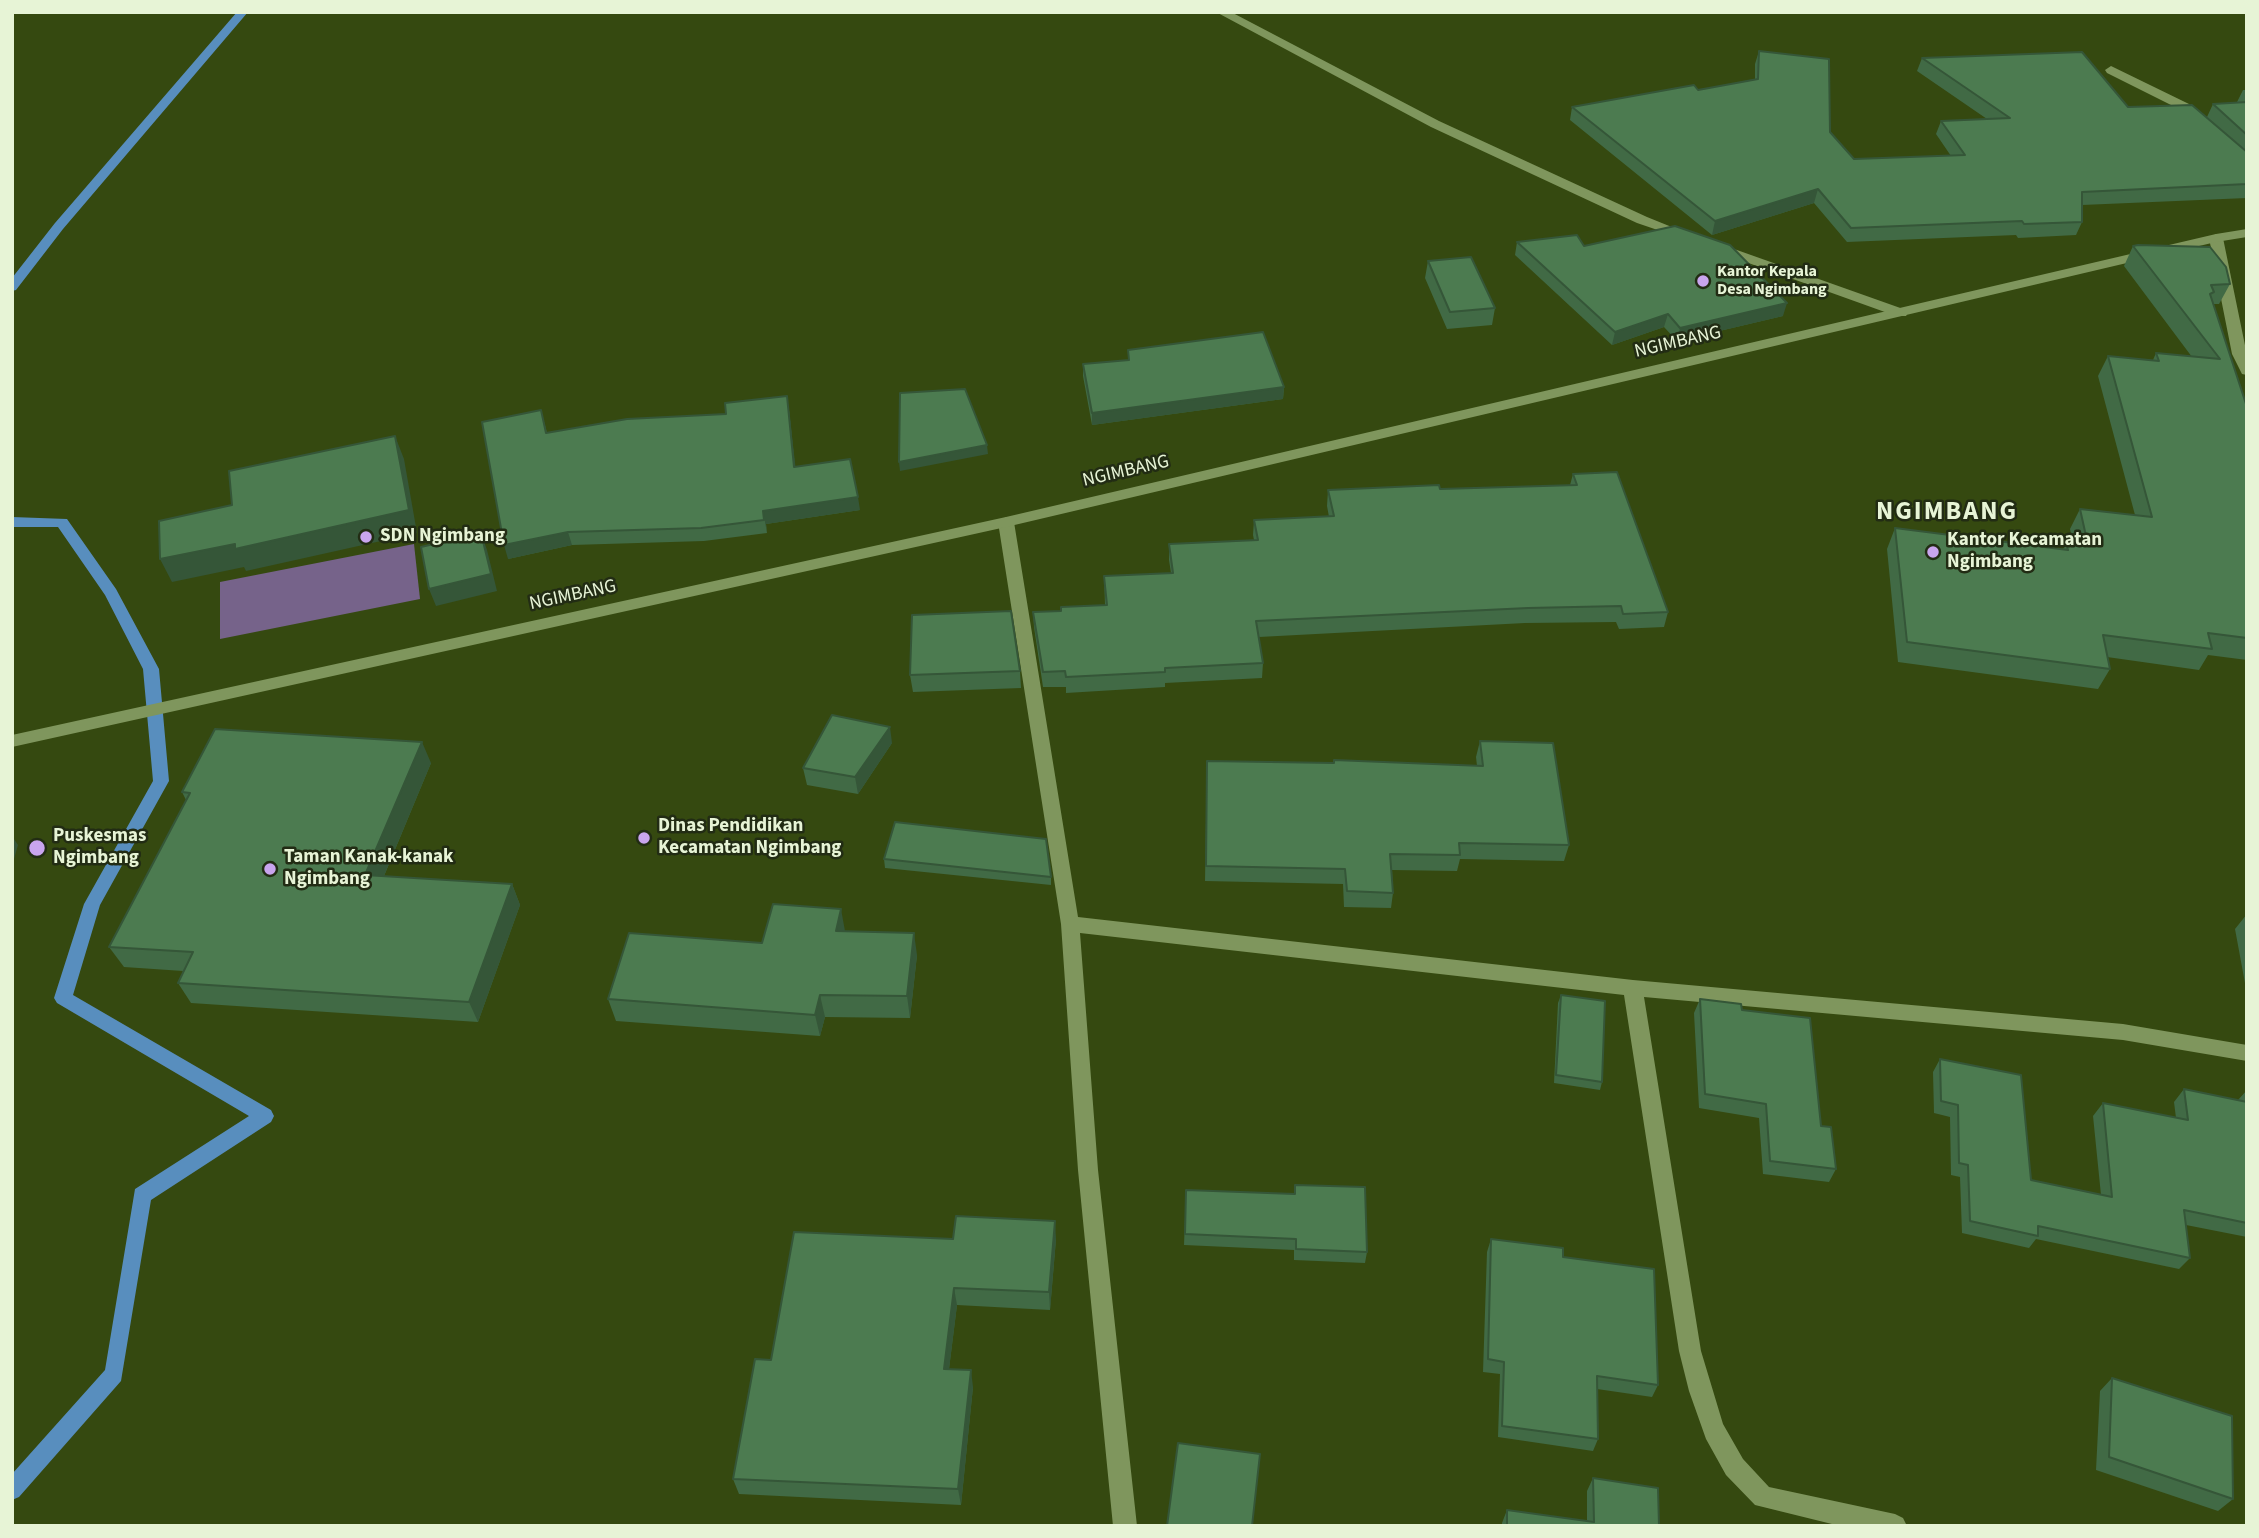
<!DOCTYPE html>
<html>
<head>
<meta charset="utf-8">
<style>
  body { margin:0 }
  #map { position:relative; width:2259px; height:1538px; overflow:hidden; background:#354910; font-family:"Source Sans 3",sans-serif }
  canvas { display:block }
  .frame { position:absolute; inset:0; border:14px solid #e7f4d6; pointer-events:none }
</style>
</head>
<body>
<div id="map">
<canvas width="2259" height="1538"></canvas>
<div class="frame"></div>
</div>
<script>
const g = document.querySelector('canvas').getContext('2d');
g.lineJoin = 'round';
function fillPath(path, color) {
  g.fillStyle = color;
  g.fill(path, 'evenodd');
}
function strokePath(path, color, width, dash) {
  g.strokeStyle = color;
  g.lineWidth = width;
  g.lineCap = dash ? 'butt' : 'round';
  g.setLineDash(dash || []);
  g.stroke(path);
}
function label(font, color, halo, rows, align = 'center') {
  g.font = font + ' "Source Sans 3",sans-serif';
  g.lineWidth = 5;
  g.setLineDash([]);
  g.textBaseline = 'middle';
  g.strokeStyle = halo;
  g.fillStyle = color;
  for (const [text, x, y, turn = 0] of rows) {
    g.save();
    g.translate(x, y);
    g.rotate((+turn || 0) * Math.PI / 180);
    g.textAlign = isNaN(turn) ? turn : align;
    if (halo) g.strokeText(text, 0, 0);
    g.fillText(text, 0, 0);
    g.restore();
  }
}
const green = new Path2D(`
  M414,544L420,599L220,639V582Z`);
const stream = new Path2D(`
  M237,12H248L63,229L16,290L12,291V278L55,223Z
  M12,517L67,519L116,589L159,669L169,781L100,905L73,995L271,1110L274,1116L271,1122L151,1200L121,1381L19,1497L12,1500V1474L105,1370L135,1189L249,1116L57,1003L54,998L84,904L153,781L143,669L105,595L58,527H12Z`);
const minor = new Path2D(`
  M1216,12H1231L1439,121L1647,217L1694,236L1687,240L1637,223L1431,127Z
  M2111,66L2189,104L2205,119L2195,122L2181,110L2107,73L2105,70Z
  M2216,234L2223,238L2247,355V375L2242,374L2232,354L2209,238Z
  M1720,244L1906,310L1908,313L1906,316H1896L1715,251L1713,248Z
  M1006,517L1014,522L1078,917L1633,980L2123,1024L2247,1045V1061L2123,1040L1644,997L1701,1351L1723,1424L1743,1459L1769,1487L1895,1514L1903,1518L1907,1526H1840L1755,1505L1726,1475L1706,1439L1689,1391L1679,1351L1624,995L1080,933L1098,1170L1137,1526H1113L1078,1170L1061,924L998,522Z`);
const tertiary = new Path2D(`
  M2247,229V237L2216,242L1006,527L12,747V735L1006,517L2216,234Z`);
const wall = new Path2D(`
  M1759,51L1854,159L1951,156L1936,134L1941,121L1987,119L1917,71L1922,58L2128,107L2207,117L2213,104L2237,102L2243,90H2247V198L2082,205V222L2076,235L2018,238L2016,235L1847,242L1814,203L1712,235L1570,120L1572,107L1698,90L1755,79V64Z
  M1517,242L1584,246L1783,316L1677,341L1664,327L1612,345L1515,255Z
  M2133,246L2230,284L2219,304H2213L2247,407V660L2208,655L2199,670L2107,657L2110,669L2098,689L1898,662L1887,549L1895,528L2063,549L2066,543L2073,544L2070,529L2080,509L2135,515L2098,376L2108,356L2153,360L2156,353L2192,357L2124,266Z
  M1428,261L1495,308L1492,325L1447,329L1425,278Z
  M1128,350L1284,387L1283,399L1092,425L1083,376V364L1128,360Z
  M541,410L547,433L789,410L795,467L860,510L766,524L767,533L704,541L572,545L508,559Z
  M1573,474L1668,612L1664,627L1619,629L1616,622L1525,623L1259,637L1263,663L1262,678L1165,683V687L1066,693V687H1043L1034,627L1033,612L1061,611L1105,605L1104,576L1171,573L1169,560V544L1254,540L1253,535L1254,520L1329,517L1327,506L1328,490L1440,489L1570,485Z
  M1020,671L1021,688L913,692L910,675Z
  M1480,741L1569,845L1564,861L1460,859L1457,871L1392,870L1393,893L1391,908L1344,907L1343,884L1205,881L1207,761L1477,766L1476,757Z
  M892,743L858,794L807,785L803,768Z
  M431,763L384,876L512,884L520,905L478,1022L191,1003L178,983L183,971L124,967L109,947L186,800L182,792Z
  M884,859L1051,877V885L885,868Z
  M2247,914V994L2235,929Z
  M845,931L917,955L910,1018L825,1017L820,1036L616,1021L608,999L762,943Z
  M1561,995L1602,1082L1600,1090L1554,1083L1558,1003Z
  M1700,999L1742,1010L1821,1126L1836,1169L1829,1182L1763,1174L1759,1118L1699,1108L1694,1013Z
  M1940,1059L2031,1180L2101,1195L2093,1116L2103,1103L2176,1118L2174,1102L2184,1089L2238,1100L2247,1090V1237L2186,1225L2190,1258L2179,1269L2036,1239L2029,1248L1962,1233L1960,1177L1951,1175L1950,1117L1934,1113L1933,1072Z
  M1295,1185L1367,1252L1365,1263L1294,1260V1250L1184,1245L1186,1190L1294,1194Z
  M953,1239H1056L1050,1310L957,1305L949,1369L973,1387L961,1505L739,1494L733,1479L771,1360Z
  M1491,1239L1563,1257L1658,1385L1652,1397L1597,1389L1598,1439L1593,1451L1498,1437L1500,1374L1483,1372L1487,1252Z
  M2112,1378L2233,1499L2218,1511L2096,1470L2100,1391Z
  M1593,1478L1659,1526H1502V1523L1507,1510L1587,1522V1491Z`);
const shadedWall = new Path2D(`
  M1818,189L1814,203L1712,235L1715,221Z
  M1787,303L1783,316L1677,341L1680,328Z
  M1668,314L1664,327L1612,345L1615,332Z
  M1284,387L1283,399L1092,425V413Z
  M787,396L789,410L797,480L794,467Z
  M395,436L404,459L417,533L246,571L244,567L172,582L160,559Z
  M987,445L988,454L900,471L899,462Z
  M858,497L860,510L766,524L767,533L763,511Z
  M568,532L572,545L508,559L504,545Z
  M481,533L487,550L497,591L436,606L429,589Z
  M890,727L892,743L858,794L855,777Z
  M422,742L431,763L376,895L365,875Z
  M12,836L18,845L12,866Z
  M512,884L520,905L478,1022L469,1002Z
  M841,909L845,931H836Z
  M914,933L917,955L910,1018L907,996Z
  M820,995L825,1017L820,1036L815,1015Z
  M1055,1221L1056,1239L1050,1310L1049,1292Z
  M954,1288L957,1305L947,1385L944,1369Z
  M971,1370L973,1387L961,1505L958,1489Z`);
const building = new Path2D(`
  M1759,51L1829,59L1830,132L1854,159L1965,155L1941,121L2010,118L1922,58L2082,52L2128,107L2192,105L2247,152V184L2082,192V222L2024,224L2022,221L1851,228L1818,189L1715,221L1572,107L1694,85L1698,90L1758,79Z
  M2247,102V135L2213,104Z
  M1675,226L1730,245L1787,303L1680,328L1668,314L1615,332L1517,242L1577,235L1584,246Z
  M2138,245L2210,247L2226,267L2230,284L2211,285L2214,292L2210,294L2247,407V638L2208,633L2212,649L2103,635L2110,669L1907,642L1895,528L2068,550L2066,543L2088,545L2080,509L2152,517L2108,356L2159,361L2156,353L2220,359L2133,246Z
  M1471,257L1495,308L1450,312L1428,261Z
  M1263,332L1284,387L1092,413L1083,364L1129,360L1128,350Z
  M965,389L987,445L899,462L900,393Z
  M787,396L794,467L850,459L858,497L763,511L764,520L701,528L568,532L504,545L482,422L541,410L546,433L627,419L726,414L725,403Z
  M395,436L409,510L235,549V544L160,559L159,521L232,505L229,471Z
  M1617,472L1668,612L1623,614L1621,606L1528,608L1256,621L1263,663L1165,668V672L1066,677L1065,671L1043,672L1033,612L1061,611V607L1107,605L1104,576L1173,573L1169,544L1258,540L1254,520L1334,516L1328,490L1439,485L1440,489L1577,485L1573,474Z
  M481,533L491,574L429,589L421,547Z
  M1011,611L1020,671L910,675L912,615Z
  M832,715L890,727L855,777L803,768Z
  M215,729L422,742L365,875L512,884L469,1002L178,983L193,952L109,947L190,793L182,792Z
  M1480,741L1553,743L1569,845L1459,843L1460,855L1390,854L1393,893L1347,891L1345,869L1206,866L1207,761L1334,763V760L1483,766Z
  M895,822L1046,839L1051,877L884,859Z
  M773,904L841,909L836,931L914,933L907,996L820,995L815,1015L608,999L629,933L762,943Z
  M1561,995L1605,1001L1602,1082L1556,1075Z
  M1700,999L1741,1004L1742,1010L1810,1018L1821,1126L1831,1127L1836,1169L1770,1161L1766,1104L1705,1094Z
  M1940,1059L2021,1075L2031,1180L2112,1197L2103,1103L2188,1120L2184,1089L2247,1102V1223L2184,1210L2190,1258L2038,1226V1236L1970,1221L1968,1165L1959,1163L1958,1105L1941,1101Z
  M1295,1185L1365,1187L1367,1252L1296,1249V1239L1185,1234L1186,1190L1295,1194Z
  M956,1216L1055,1221L1049,1292L954,1288L944,1369L971,1370L958,1489L733,1479L755,1359L771,1360L794,1232L953,1239Z
  M1491,1239L1563,1248V1257L1654,1269L1658,1385L1597,1376L1598,1439L1502,1426L1504,1362L1488,1359Z
  M2112,1378L2232,1416L2233,1499L2109,1457Z
  M1178,1443L1260,1454L1252,1526H1167Z
  M1593,1478L1658,1488L1659,1526H1507V1510L1594,1522Z`);
const markers = [
  [1703,281,7,"#c9a5ee"],
  [366,537,7,"#c9a5ee"],
  [1933,552,7,"#c9a5ee"],
  [644,838,7,"#c9a5ee"],
  [37,848,9,"#c9a5ee"],
  [270,869,7,"#c9a5ee"]
];
const farPoinames = [
  ["Kantor Kepala",1717,272],
  ["Desa Ngimbang",1717,290]
];
const streetNames = [
  ["NGIMBANG",1678,343,-13],
  ["NGIMBANG",1126,472,-13],
  ["NGIMBANG",573,596,-12]
];
const poiNames = [
  ["SDN Ngimbang",380,537],
  ["Kantor Kecamatan",1947,541],
  ["Ngimbang",1947,563],
  ["Dinas Pendidikan",658,827],
  ["Kecamatan Ngimbang",658,849],
  ["Puskesmas",53,837],
  ["Ngimbang",53,859],
  ["Taman Kanak-kanak",284,858],
  ["Ngimbang",284,880]
];
const districtNames = [
  ["NGIMBANG",1947,513]
];
fillPath(green, '#76638a');
fillPath(stream, '#588ebe');
fillPath(minor, '#7f965d');
fillPath(tertiary, '#7f965d');
fillPath(wall, '#416a45');
fillPath(shadedWall, '#355638');
fillPath(building, '#4c7b50');
strokePath(building, '#355638', 2);
for (const [x, y, r, color] of markers) {
  const dot = new Path2D();
  dot.arc(x, y, r, 0, 2 * Math.PI);
  g.fillStyle = color;
  g.fill(dot);
  strokePath(dot, '#222c14', 2.5);
}
label('bold 16px', '#e7f4d6', '#222c14', farPoinames, 'left');
label('19px', '#e7f4d6', '#222c14', streetNames);
label('bold 19px', '#e7f4d6', '#222c14', poiNames, 'left');
g.letterSpacing = '2px';
label('bold 26px', '#e7f4d6', '#222c14', districtNames);
g.letterSpacing = '0px';
</script>
</body>
</html>
